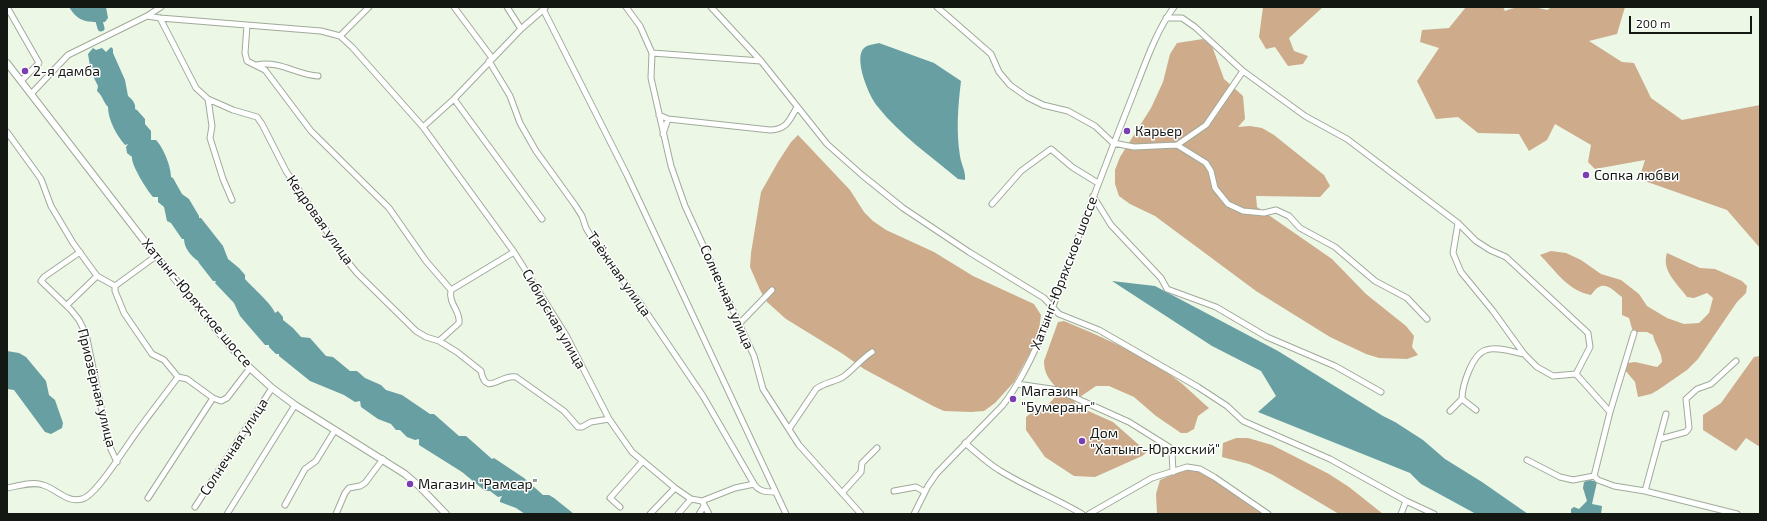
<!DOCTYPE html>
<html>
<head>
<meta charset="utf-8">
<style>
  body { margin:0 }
  #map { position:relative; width:1767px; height:521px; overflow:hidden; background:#ecf7e6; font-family:"Exo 2",sans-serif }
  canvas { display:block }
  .frame { position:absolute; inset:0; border:8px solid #141812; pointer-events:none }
  .scale { position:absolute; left:1629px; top:16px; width:123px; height:18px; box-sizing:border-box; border:2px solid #141812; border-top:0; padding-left:5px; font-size:12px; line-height:14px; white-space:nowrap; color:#141812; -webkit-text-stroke:3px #fff; paint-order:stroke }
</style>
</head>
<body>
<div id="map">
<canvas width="1767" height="521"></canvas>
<div class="frame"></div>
<div class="scale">200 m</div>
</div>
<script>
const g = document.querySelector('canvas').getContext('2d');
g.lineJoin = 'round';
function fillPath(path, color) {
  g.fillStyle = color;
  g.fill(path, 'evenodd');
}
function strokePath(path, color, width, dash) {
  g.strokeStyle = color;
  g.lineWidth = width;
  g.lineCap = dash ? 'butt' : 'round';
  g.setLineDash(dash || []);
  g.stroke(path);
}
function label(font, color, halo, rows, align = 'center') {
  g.font = font + ' "Exo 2",sans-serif';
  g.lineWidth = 3;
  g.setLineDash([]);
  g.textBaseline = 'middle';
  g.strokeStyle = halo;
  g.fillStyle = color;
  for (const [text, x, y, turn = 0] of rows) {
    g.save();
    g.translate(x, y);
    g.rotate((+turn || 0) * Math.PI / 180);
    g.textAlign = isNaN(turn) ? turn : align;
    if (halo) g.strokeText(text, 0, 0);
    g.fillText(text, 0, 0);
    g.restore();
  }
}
const forest = new Path2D(`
  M1263,7H1323L1289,38L1294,51L1308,56L1303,64L1288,66L1275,47L1266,49L1259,37Z
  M1466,7H1503L1505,11C1519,5 1534,6 1547,10L1552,7H1625L1617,34L1589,41L1622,62L1634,63L1651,98L1682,120L1760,105V248L1727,210L1639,179L1645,160L1595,169L1588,162L1591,145L1555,124L1547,140L1529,151L1519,134L1478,133L1458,117L1436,119L1417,81L1439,48L1420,42L1422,30L1449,28Z
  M1203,39L1212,46L1224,79L1243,96L1245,119L1238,127L1250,126L1262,128L1274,135L1324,175L1330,186L1320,197L1256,196L1257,207L1332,259L1366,294L1406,326L1414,336L1412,347L1418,355L1407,359L1379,358L1366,354L1330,337L1256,291L1155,216L1130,204L1119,196L1115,184V170L1120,157L1151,108L1163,82L1170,54L1177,43Z
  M798,135L850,190L864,212L873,221L886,230L934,252L973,276L1034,304L1041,315L1039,330L1035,344L1014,382L995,403L984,411L971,412L944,411L933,406L864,369L843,354L786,319L767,302L760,290L750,267L751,253L761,192L778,162L791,142Z
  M1551,251L1566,253L1581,260L1601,274L1621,280L1639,294L1647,306L1667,318L1684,324L1699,323L1709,313L1713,298L1707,293L1694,298L1687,297C1678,284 1661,271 1667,253L1700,268L1715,269L1742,281L1747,286L1746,293L1737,302L1698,359L1687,370L1658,390L1651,394L1638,397L1635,382L1625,370L1628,363L1635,362L1657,367L1662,362C1662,352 1655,345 1653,335L1647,332H1633L1629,318L1622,315V297C1610,288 1603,278 1591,295C1568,291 1555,270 1540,255Z
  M1064,321C1100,336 1134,351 1166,372C1182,382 1195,396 1209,408L1198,416L1194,429L1187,433H1181L1156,416L1134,397L1109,386H1096L1074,401L1077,406L1113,422L1147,452L1142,456L1095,477L1074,476L1045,457L1026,430V417C1038,407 1056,406 1057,388C1049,380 1044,373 1044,361L1058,322Z
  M1760,356V447L1746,438L1736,451L1703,430V415L1721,403L1754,357Z
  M1236,438H1248L1272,445L1329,474L1349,487L1383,514H1339L1273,475L1249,464L1222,457L1223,443Z
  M1186,469C1210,470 1245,500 1266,514H1157L1156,494L1160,480Z`);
const water = new Path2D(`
  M69,7H106L108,18L105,22C87,22 79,23 69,7Z
  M879,43L934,63L961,81C958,106 956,131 960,156C961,164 966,171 965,180L958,179C931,156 900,135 878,107C869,97 853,58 864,48C867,45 875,44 879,43Z
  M111,47L113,49V53L125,80L128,96C133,100 136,104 135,109L137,110L145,119V124L151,131V140H156C163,147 171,166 171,177L173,178L182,194L189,199L199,216V218H201L223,246L228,259L239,268L245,275V279C252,287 272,304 275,313L278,311L283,317V320L293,328L301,337L310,338L326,356L333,357L350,371H357L365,378L381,385L386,390L402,395L430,414H434L459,436H466L492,459L494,458L524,478L543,495H549L554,498L574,514H525L516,508L500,502V500L502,496L498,497L490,491H485L462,472L419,445V439L415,440L407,437L400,430H396L391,424L378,419L361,407L360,401L355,402L344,395L310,381L279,356V354H276L269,347V345H265L240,316L234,303L215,283L216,281H213L199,263L198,261C191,256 184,248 184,239H182L171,223L167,221L164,207L158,202V197H153C147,190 131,165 132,157L127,153L126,147L128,144L125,145C117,136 108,120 108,107C103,102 103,96 97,91L98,86L91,72L88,54L93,48L96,50L102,48L106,52Z
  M1112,281L1155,286L1278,351L1383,416L1395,422L1423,440L1445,459L1482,482L1528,514H1476L1421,484L1410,473L1258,412L1276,396L1261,371L1212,346Z
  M7,351L19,353L26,357L46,381L49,395L55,400L63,423L62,428L51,434L45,432L14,390L7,389Z
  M1590,480L1597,482L1592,504L1602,506L1601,514H1571V509L1574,507L1579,509L1587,501L1583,488L1584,482Z`);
const river = new Path2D(`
  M95,7L101,28`);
const minor = new Path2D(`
  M7,7L39,63L21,81
  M454,7L492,58
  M507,7L521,29
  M626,7L640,26L652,53L651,78L671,166L685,206L754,356L763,389L799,445L861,514
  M711,7L761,61L827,144L862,175L903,208L969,252L1044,298L1059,314L1099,330L1198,387L1227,406L1243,421L1330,459L1406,501L1434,514
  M937,7L991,54L999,72L1010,85L1027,97L1043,105L1068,111L1095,126L1113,143L1134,147L1177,145L1206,125L1243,71
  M543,9L627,175L786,514
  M147,16L161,7
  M160,18L196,88L208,99L212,126L210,138L223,179L232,200
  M1166,18H1182L1195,27L1243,71L1305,116L1347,139L1458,223L1476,241L1490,250L1506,257L1588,333L1590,347L1576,374
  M247,25L245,53L247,61L265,70L311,131L389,208L426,261L451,290C448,304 461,311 459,323L439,341
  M340,36L369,7
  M652,53L761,61
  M489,61L510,96L520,123L536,151L575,205L582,216L586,228L595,243L640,303L703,396L754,484C759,492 767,492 775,492
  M257,65C279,60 297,75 318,76
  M32,93L68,55L147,16L160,18L321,31L340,36L352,47L423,127L514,252L566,335L609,419L632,452L675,488L691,499L702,501L709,514
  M208,99L233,110L257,117L262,124L286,171L347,261L357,273L416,331L426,337L439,341L457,352L481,371C486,398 501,373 516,377L564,411L578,427H582L591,422L609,419
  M454,99L542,219
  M659,115L668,119L770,130C787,129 789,121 797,107
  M423,127L454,99L521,29L545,8
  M7,132L41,179L51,206L73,243L97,276L115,286L156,256
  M663,134L668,119
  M1177,145L1206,163L1211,171L1215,188L1228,204L1243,211L1264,213L1276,210L1289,216L1300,228L1335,247L1375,281L1407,298L1427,319
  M1093,196L1111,225L1161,278L1167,289L1216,307L1267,337L1335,366L1381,392
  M992,204L1021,171L1051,149L1072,167L1098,183
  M1458,223L1453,253L1461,272L1493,311L1524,354L1537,367L1553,376L1576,374L1610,412
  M80,252L44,277L41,281L71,310L79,320L86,334L109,445L117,462
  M115,286V291L124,313L152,354L164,360L178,377L187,379L213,398L221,401L227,398L250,368
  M451,290L514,252
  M67,305L97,276
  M740,323L772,290
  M1634,333L1610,412L1594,476L1598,480L1614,486L1645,491L1737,514
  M1017,384L1058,390L1129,422L1169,447L1172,452L1173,472
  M1476,410L1462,399C1462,386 1472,354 1486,350C1496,346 1513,352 1524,354
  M1450,411L1462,399
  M789,429L816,389C824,383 834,382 843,377C853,370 861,359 872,352
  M1660,439L1686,432L1689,428L1686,399L1697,389L1711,384L1736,361
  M965,443C976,452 987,463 999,470C1026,487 1055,498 1082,514
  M1527,460L1560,477L1573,480L1594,476
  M7,488C18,486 33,481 43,485C57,489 66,503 82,499C95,496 119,457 127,446C143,422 161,400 178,377
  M894,491L916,487L925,492
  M1645,491L1666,414
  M842,493L861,472L862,463L877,448
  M148,498L213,398
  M702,501L735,488L754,484
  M285,505L305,469L316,461L335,430
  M195,507L272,388
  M620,507L610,498L642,462
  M227,514L295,405
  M336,514L345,493L349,488L360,486L365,483L383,459
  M650,514L675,488
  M678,514L691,499
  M699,514L704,506
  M914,514L928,486L937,473L1003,405C1035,363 1055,301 1073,251C1093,198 1113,145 1134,92C1145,64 1156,31 1174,7
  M1089,514L1152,478L1187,467L1200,469L1214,477L1268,514
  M1401,514L1406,501`);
const major = new Path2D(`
  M7,63L156,256L230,346L250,368L272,388L295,405L405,474L419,486L446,514`);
const markers = [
  [25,71,4,"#7a3db3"],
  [1127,131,4,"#7a3db3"],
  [1586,175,4,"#7a3db3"],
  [1013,399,4,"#7a3db3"],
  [1082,441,4,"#7a3db3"],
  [410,484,4,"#7a3db3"]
];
const poiNames = [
  ["2-я дамба",33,71],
  ["Карьер",1135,131],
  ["Сопка любви",1594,175],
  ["Магазин",1021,391],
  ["\"Бумеранг\"",1021,407],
  ["Дом",1090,433],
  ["\"Хатынг-Юряхский\"",1090,449],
  ["Магазин \"Рамсар\"",418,484]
];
const streetNames = [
  ["Кедровая улица",320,220,55],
  ["Хатынг-Юряхское шоссе",1064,273,-69],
  ["Таёжная улица",619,274,55],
  ["Солнечная улица",727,297,66],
  ["Хатынг-Юряхское шоссе",197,303,50],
  ["Сибирская улица",554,319,60],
  ["Приозёрная улица",97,388,76],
  ["Солнечная улица",234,447,-57]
];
fillPath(forest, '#cdab8b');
fillPath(water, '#689fa3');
strokePath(river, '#689fa3', 7);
strokePath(minor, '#a0aa9a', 7);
strokePath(major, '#a0aa9a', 8);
strokePath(minor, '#fff', 5);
strokePath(major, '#fff', 6);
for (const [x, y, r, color] of markers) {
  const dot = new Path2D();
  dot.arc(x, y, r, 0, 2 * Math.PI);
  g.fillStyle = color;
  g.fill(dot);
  strokePath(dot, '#fff', 1.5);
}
label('14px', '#141812', '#fff', poiNames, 'left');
label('14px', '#141812', '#fff', streetNames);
</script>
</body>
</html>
